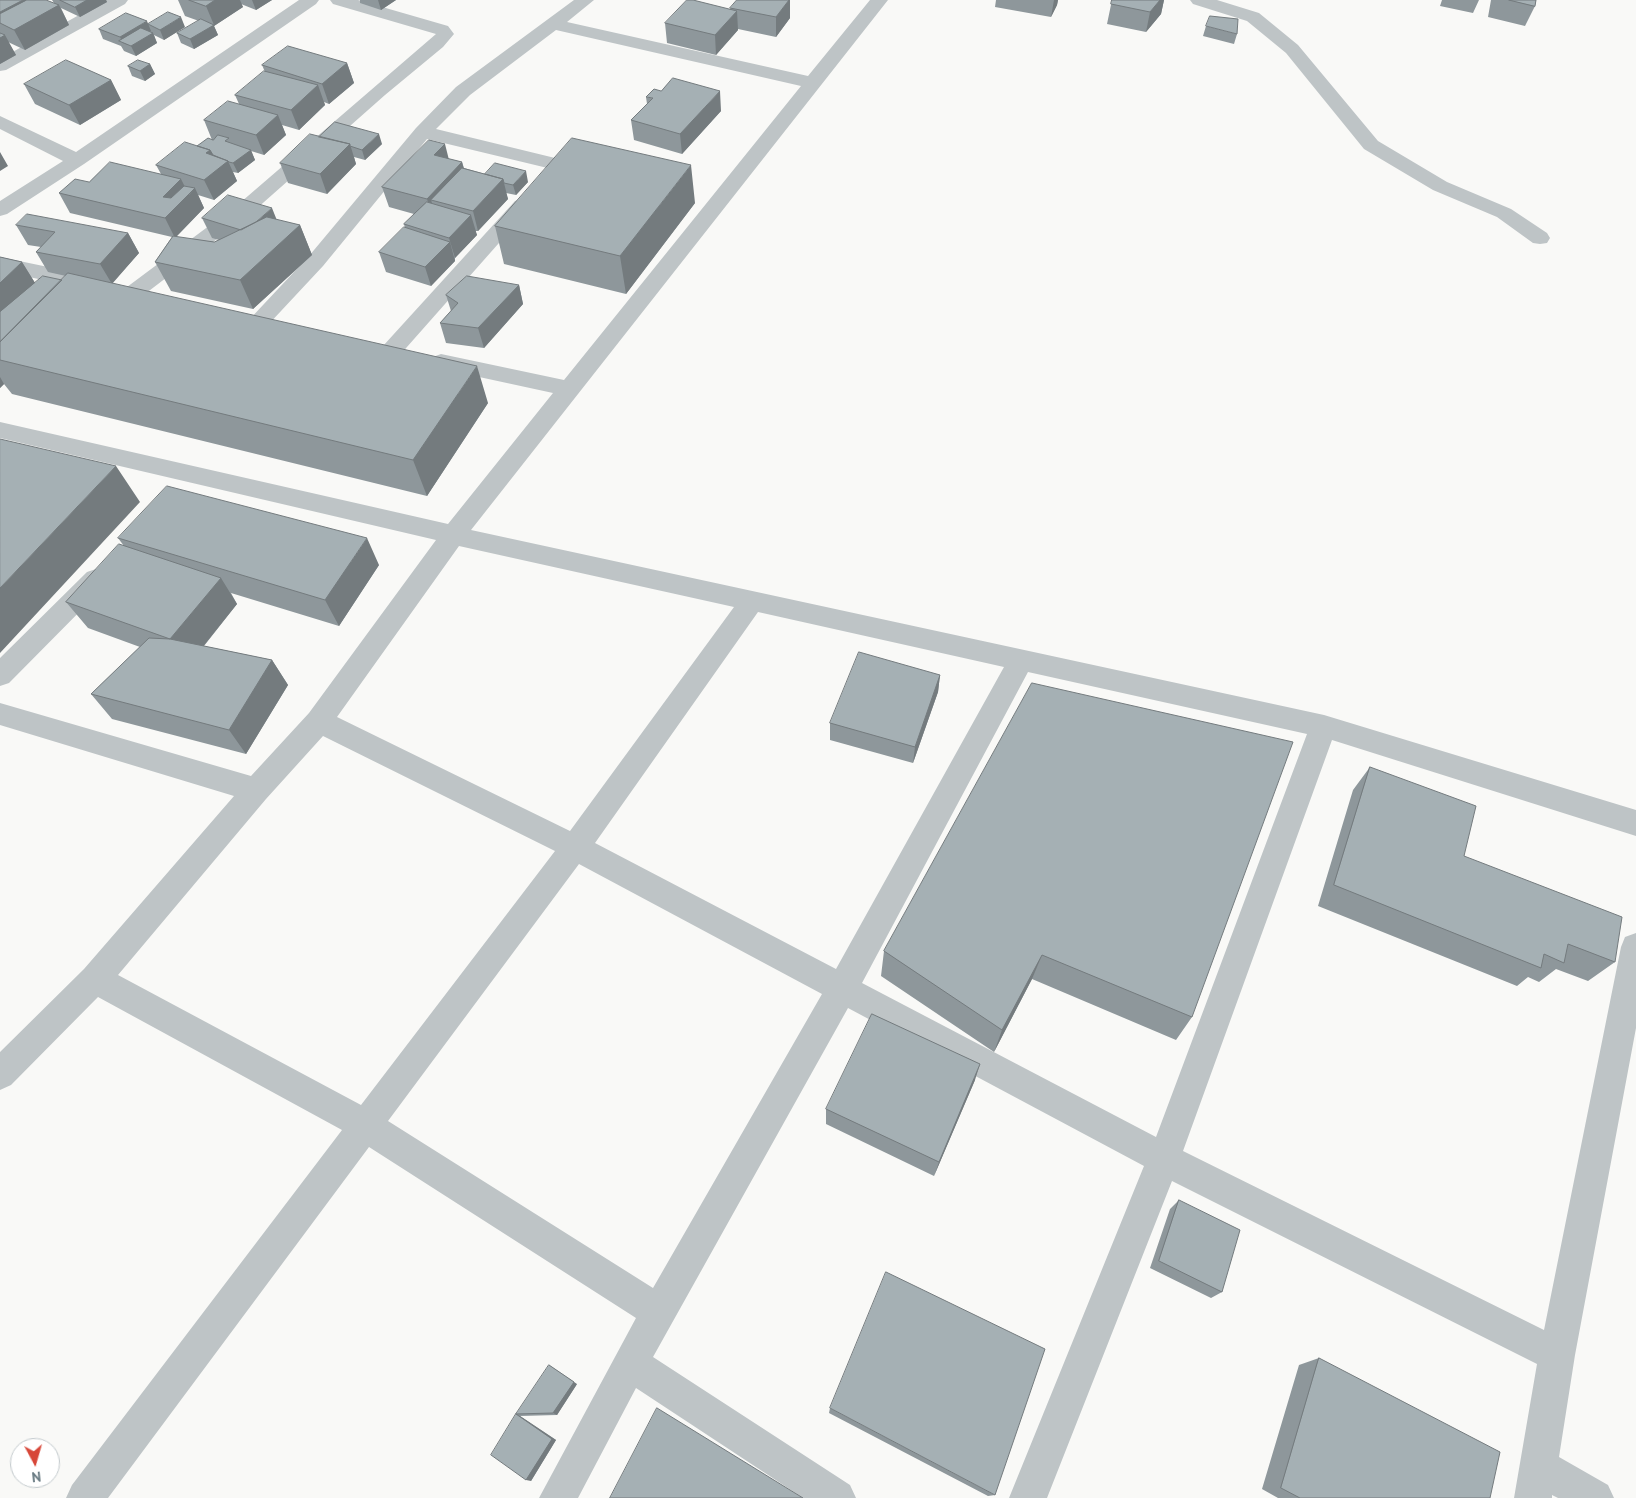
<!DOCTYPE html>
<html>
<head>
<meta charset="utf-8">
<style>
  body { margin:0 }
  #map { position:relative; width:1636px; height:1498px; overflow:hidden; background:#f9f9f7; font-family:"PT Sans",sans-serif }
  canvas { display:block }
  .north { position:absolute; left:10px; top:1438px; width:50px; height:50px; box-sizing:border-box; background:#fff; border:1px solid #c2c9cc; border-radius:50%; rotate:174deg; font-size:14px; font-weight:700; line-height:20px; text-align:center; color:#667880 }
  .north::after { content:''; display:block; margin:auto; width:18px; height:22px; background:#d74739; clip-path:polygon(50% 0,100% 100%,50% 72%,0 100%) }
</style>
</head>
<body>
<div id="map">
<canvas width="1636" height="1498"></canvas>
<div class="north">N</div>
</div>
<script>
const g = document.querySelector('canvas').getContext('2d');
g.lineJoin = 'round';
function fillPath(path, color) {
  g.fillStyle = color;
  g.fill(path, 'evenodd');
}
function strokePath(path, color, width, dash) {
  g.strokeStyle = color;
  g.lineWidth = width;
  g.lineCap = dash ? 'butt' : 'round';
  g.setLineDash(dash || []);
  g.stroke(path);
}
const minor = new Path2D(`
  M106,0H128L125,4L6,70L0,71V59Z
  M299,0H319L316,4L84,164L7,214L0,216V201L63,161L0,129V116L76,152Z
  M330,0H358L448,26L454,34L443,47L385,95L255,210L141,297L134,299L127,297L123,292L127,287L241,202L436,34L333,4Z
  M574,0H594L567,22L808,76L870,0H888L471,530L1324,715L1636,810V836L1332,740L1183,1151L1544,1330L1621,947L1625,937L1636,933V1028L1575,1355L1559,1457L1608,1485L1614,1498H1558L1552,1495V1498H1514L1537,1364L1172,1181L1047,1498H1009L1144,1166L848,1008L653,1357L850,1485L856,1498H803L636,1388L578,1498H539L636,1318L369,1147L108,1498H66L72,1485L342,1130L98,997L11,1085L0,1090V1052L84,969L234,796L0,725V703L251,776L309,713L436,540L0,438V422L448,524L553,393L433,367L430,362L433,357L441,354L564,380L801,86L556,30L470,95L436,129L592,167L595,171L592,175L585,177L427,139L323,266L267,326L259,328L251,326L248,321L309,256L416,128L456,87ZM459,546L734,607L570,831L337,717ZM758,612L1004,667L836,969L595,843ZM1028,672L1307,734L1156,1137L862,983ZM323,736L555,851L361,1105L118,975L266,799ZM579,864L822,994L653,1288L388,1121Z
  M1190,0H1217L1259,13L1298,45L1378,141L1447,182L1511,209L1547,233L1550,238L1547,243L1540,244L1533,243L1497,217L1433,190L1364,149L1286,53L1247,21L1193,4Z
  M522,199L529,201L532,205L529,209L399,356L391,358L383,356L380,351L383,346L515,201Z
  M0,257L101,278L108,280L112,285L108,290L101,292L0,271Z
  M96,569L105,572L109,579L105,586L9,683L0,686V658L87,572Z`);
const wall = new Path2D(`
  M0,0L54,3L52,0H106L107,2L80,17L61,8L69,25L25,50L8,42L16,55L0,64Z
  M178,0H272L256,10L241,4L243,7L214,26L218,35L194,49L181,43L177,33L199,21L185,16Z
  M360,0H396L381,10L360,3Z
  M737,0H790V18L776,37L738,29V30L716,55L667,43L665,23L730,9Z
  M995,0H1058L1057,5L1051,17L995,7L996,0Z
  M1112,0H1164L1161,14L1146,32L1107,24Z
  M1442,0H1479L1473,13L1440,6Z
  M1491,0H1536L1535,6L1525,26L1488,17Z
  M148,24L185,27L164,40L154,35L157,43L136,56L124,51L121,46L103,39L99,29Z
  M1206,26L1237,34L1234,44L1203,36Z
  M347,63L354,83L329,104L324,102L325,105L299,130L282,125L286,135L264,155L251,151L255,160L238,173L233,172L237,181L214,200L198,195L204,208L176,237L214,242L219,240L212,238L202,218L277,220L300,225L312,255L253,309L171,291L155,262L172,237L70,213L59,193L89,182L161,174L156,165L212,140L204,120L239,104L235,95L265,72L262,65Z
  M150,64L155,74L145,81L132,76L128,66Z
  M111,80L121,100L80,125L35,104L24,84Z
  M646,97L721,111L682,154L634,140L631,120L647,104Z
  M319,137L382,144L365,160L354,157L356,164L327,194L288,183L280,163Z
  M449,159L462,162L464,168L485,174L528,182L516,195L506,193L508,199L478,231H475L477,235L455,258V261L431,286L386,272L379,252L405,228L404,224L414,214L389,207L382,187Z
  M695,203L626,294L504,264L495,226Z
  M16,225L128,233L139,253L112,283L488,403L427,496L12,394L4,384L0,388V257L22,262L35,283L62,280L66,276L48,272L36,252L41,247L28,245Z
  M519,285L523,304L484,348L446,343L440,323L451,311L446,295Z
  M118,538L379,565L339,626L231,593L237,604L204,646L272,660L288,685L246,754L112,719L91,694L140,647L88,628L66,602L124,546Z
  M940,675L938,692L913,763L830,740V723Z
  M1032,683L1192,1017L1176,1040L1032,979L994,1052L881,976L884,951Z
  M1370,767L1464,856L1615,962L1588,981L1556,969L1539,982L1528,977L1517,986L1318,906L1353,790Z
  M975,1080L934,1176L826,1124V1109Z
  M1179,1200L1222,1292L1211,1298L1150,1268L1170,1209Z
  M1319,1358L1490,1498H1278L1262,1489L1299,1365Z
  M577,1384L557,1415L520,1416L556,1440L531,1481L516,1414Z
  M830,1408L995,1495L988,1496L829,1413Z`);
const shadedWall = new Path2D(`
  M23,0H33L59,5L69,25L25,50L14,30L0,23V12Z
  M87,0H106L107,2L80,17L75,7Z
  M215,0H240L243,7L214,26L218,35L194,49L190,39L214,25L206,6Z
  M252,0H272L256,10Z
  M378,0H396L381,10Z
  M789,0H790V18L776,37V17Z
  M1054,0H1058L1057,5L1051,17Z
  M1160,0H1164L1161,14L1146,32L1150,12Z
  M737,11L738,30L716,55L715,35Z
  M181,17L185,27L164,40L160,30Z
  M147,21L151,31L128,45L123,43L120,37Z
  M153,33L157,43L136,56L131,46Z
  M5,35L16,55L0,64V36Z
  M347,63L354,83L329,104L322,84Z
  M150,64L155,74L145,81L140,71Z
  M111,80L121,100L80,125L69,105Z
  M318,85L325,105L299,130L291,110Z
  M720,91L721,111L682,154L680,134Z
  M278,115L286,135L264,155L256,135Z
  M379,134L382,144L365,160L362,150Z
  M350,144L356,164L327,194L320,174Z
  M445,144L450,164L434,155Z
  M210,150L228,161L237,181L214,200L204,180L206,153Z
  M251,150L255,160L238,173L233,163Z
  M0,152L8,166L0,171Z
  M462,162L467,182L431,200L436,216L433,219L427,199Z
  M691,165L695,203L626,294L620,256Z
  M526,171L528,182L516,195L513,185Z
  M181,179L189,195L195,188L204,208L175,238L165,218L163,197Z
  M503,179L508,199L478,231L473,211Z
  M272,208L280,228L246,231Z
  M471,215L477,235L455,258L449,238Z
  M300,225L312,255L253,309L240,280Z
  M128,233L139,253L112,284L100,264Z
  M450,242L455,261L431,286L425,267Z
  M22,262L40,291L0,331V283Z
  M519,285L523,304L484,348L478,328Z
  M477,366L488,403L427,496L413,460Z
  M0,377L4,384L0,388Z
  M116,466L140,502L0,653V588Z
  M367,538L379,565L339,626L325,600Z
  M221,578L237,604L189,664L170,639Z
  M272,660L288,685L246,754L229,730Z
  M940,675L938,692L913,763L915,747Z
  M1042,955L1032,979L994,1052L1002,1030Z
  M980,1064L975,1080L934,1176L939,1162Z
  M549,1365L577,1384L557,1415L553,1413Z
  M516,1414L520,1416L556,1440L531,1481L526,1480Z`);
const building = new Path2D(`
  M0,0H23L0,12Z
  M27,0H46L59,5L14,30L0,23V14Z
  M60,0H87L75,7Z
  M189,0H215L206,6Z
  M687,0H693L737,11L715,35L665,23Z
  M737,0H789L776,17L730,8Z
  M1112,0H1160L1150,12L1111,4Z
  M1509,0H1536L1535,6Z
  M168,12L181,17L160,30L148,24Z
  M126,13L147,21L120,37L99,29Z
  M1210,16L1238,19L1237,34L1206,26Z
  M201,19L214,25L190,39L177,33Z
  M141,28L153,33L131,46L119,41Z
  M0,33L5,35L0,38Z
  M288,46L347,63L322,84L262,65Z
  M66,60L111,80L69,105L24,84Z
  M138,60L150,64L140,71L128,66Z
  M264,71L318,85L291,110L235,95Z
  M673,78L720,91L680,134L631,120L653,98L646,97L654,89L661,91Z
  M228,101L278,115L256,135L204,120Z
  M335,122L379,134L362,150L350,146V144L319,137Z
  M310,134L350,144L320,174L280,163Z
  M218,135L229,138L225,141L251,150L233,163L229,162L228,161L213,155L210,150L197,146L208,138L213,140Z
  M572,138L691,165L620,256L495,226Z
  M429,140L445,144L434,155L462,162L427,199L382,187Z
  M185,142L210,150L206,153L228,161L204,180L156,165Z
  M110,162L181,179L163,197L171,198L184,186L195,188L165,218L59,193L75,179L89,182Z
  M495,163L526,171L513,185L504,183L503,179L485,174Z
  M462,168L503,179L473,211L431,200Z
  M228,195L272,208L256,222L241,230L202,218Z
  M427,202L471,215L449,238L404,224Z
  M27,214L128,233L100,264L36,252L55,232L16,225Z
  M267,217L300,225L240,280L155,262L173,236L214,242Z
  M404,227L450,242L425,267L379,252Z
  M0,257L22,262L0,283Z
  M68,273L477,366L413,460L0,360V342Z
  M43,276L62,280L0,342V312Z
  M467,276L519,285L478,328L440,323L458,303L446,295Z
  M0,439L116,466L0,588Z
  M167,486L367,538L325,600L118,538Z
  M119,544L221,578L170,639L272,660L229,730L91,694L149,638L170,639L66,602Z
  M859,652L940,675L915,747L830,723Z
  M1032,683L1293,742L1192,1017L1042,955L1002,1030L884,951Z
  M1370,767L1476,806L1464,856L1622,917L1615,962L1568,944L1564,963L1544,954L1541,968L1334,885Z
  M872,1014L980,1064L939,1162L826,1109Z
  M1179,1200L1240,1230L1222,1292L1159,1261Z
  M886,1272L1045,1349L995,1495L830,1408Z
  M1319,1358L1500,1452L1490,1498H1300L1281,1488Z
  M549,1365L574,1382L553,1413L516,1414Z
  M657,1408L803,1498H610Z
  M516,1414L552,1439L526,1480L491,1455Z`);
fillPath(minor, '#bec4c6');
fillPath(wall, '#8e979b');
fillPath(shadedWall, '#747b7e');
fillPath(building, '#a5b0b4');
strokePath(building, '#747b7e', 1);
</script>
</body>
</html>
